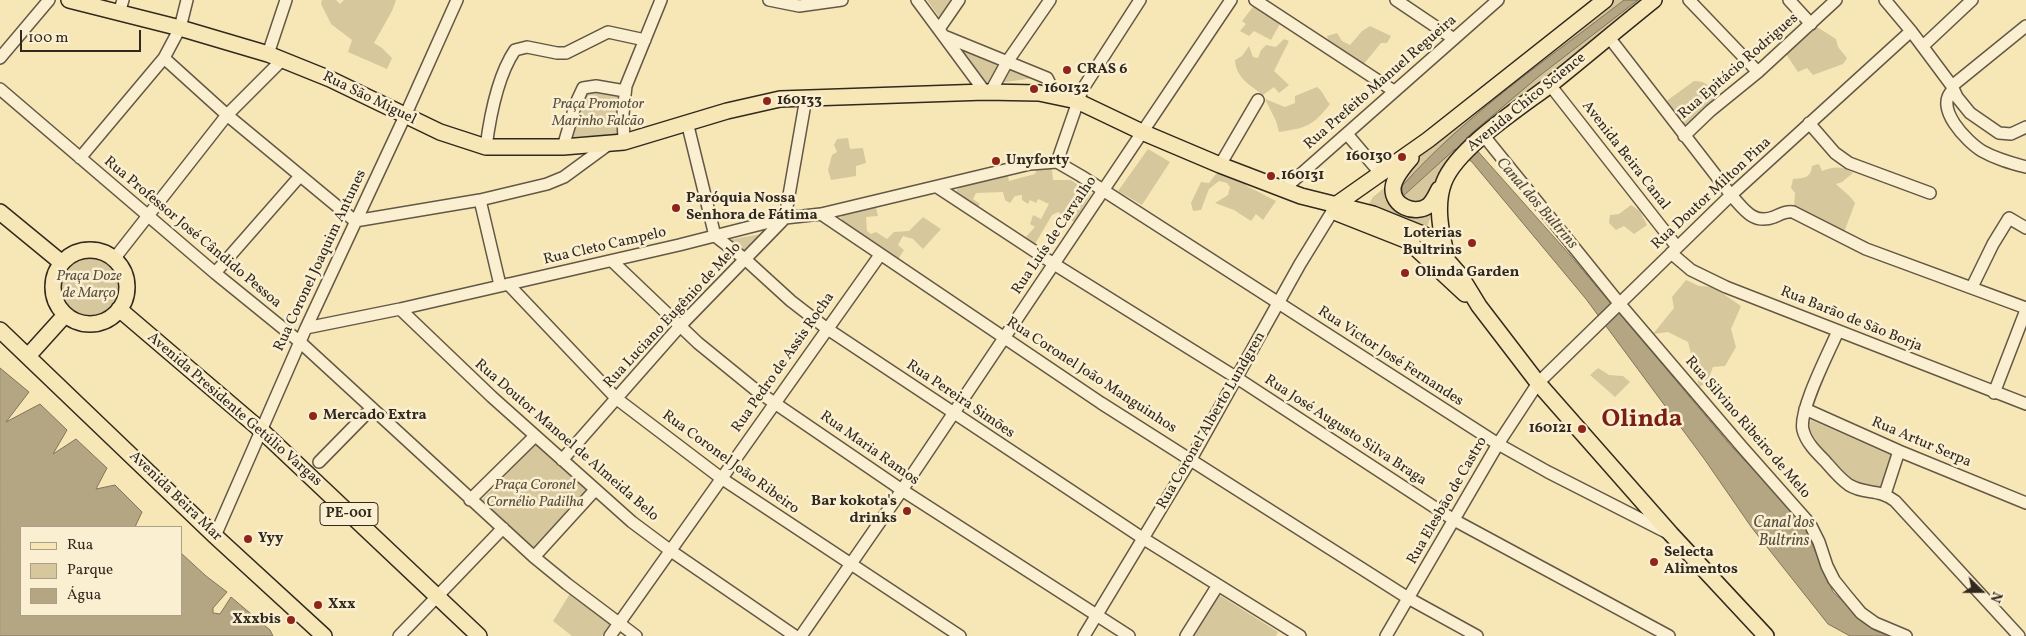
<!DOCTYPE html>
<html>
<head>
<meta charset="utf-8">
<style>
  body { margin:0 }
  #map { position:relative; width:2026px; height:636px; overflow:hidden; background:#f8e7b6; font-family:Vollkorn,serif }
  canvas { display:block }
  .legend { position:absolute; left:20px; top:526px; width:162px; height:90px; box-sizing:border-box; background:#faefd0; border:1px solid #aa9f89; margin:0; padding:6px 9px; list-style:none; font-size:15px; color:#31281f }
  .legend li { display:flex; align-items:center; gap:10px; height:25px }
  .legend b { width:25px; border:1px solid #aa9f89 }
  .north { position:absolute; left:1956px; top:566px; width:50px; height:50px; -webkit-text-stroke:4px #faefd0; paint-order:stroke; rotate:112deg; font-size:14px; font-weight:700; line-height:20px; text-align:center; color:#31281f }
  .north::after { content:''; display:block; margin:auto; width:18px; height:22px; background:#31281f; clip-path:polygon(50% 0,100% 100%,50% 72%,0 100%) }
  .scale { position:absolute; left:20px; top:30px; width:121px; height:22px; box-sizing:border-box; border:2px solid #31281f; border-top:0; padding-left:6px; font-size:15px; line-height:18px; white-space:nowrap; color:#31281f; -webkit-text-stroke:4px #faefd0; paint-order:stroke }
</style>
</head>
<body>
<div id="map">
<canvas width="2026" height="636"></canvas>
<ul class="legend">
<li><b style="height:6px;background:#f8e7b6"></b>Rua</li>
<li><b style="height:14px;background:#d6c79c"></b>Parque</li>
<li><b style="height:14px;background:#b4a683"></b>Água</li>
</ul>
<div class="north">N</div>
<div class="scale">100 m</div>
</div>
<script>
const g = document.querySelector('canvas').getContext('2d');
g.lineJoin = 'round';
function fillPath(path, color) {
  g.fillStyle = color;
  g.fill(path, 'evenodd');
}
function strokePath(path, color, width, dash) {
  g.strokeStyle = color;
  g.lineWidth = width;
  g.lineCap = dash ? 'butt' : 'round';
  g.setLineDash(dash || []);
  g.stroke(path);
}
function label(font, color, halo, rows, align = 'center') {
  g.font = font + ' Vollkorn,serif';
  g.lineWidth = 5;
  g.setLineDash([]);
  g.textBaseline = 'middle';
  g.strokeStyle = halo;
  g.fillStyle = color;
  for (const [text, x, y, turn = 0] of rows) {
    g.save();
    g.translate(x, y);
    g.rotate((+turn || 0) * Math.PI / 180);
    g.textAlign = isNaN(turn) ? turn : align;
    if (halo) g.strokeText(text, 0, 0);
    g.fillText(text, 0, 0);
    g.restore();
  }
}
const green = new Path2D(`
  M322,0H336L340,4L344,0H396L392,11L374,43L382,48L392,58L387,69L348,52L352,40L331,24L321,4Z
  M927,0H955L942,21Z
  M1610,0H1648L1508,112L1429,201L1409,207L1397,189L1416,157Z
  M1256,3L1282,20L1271,40L1254,31L1249,36L1240,31L1246,24L1242,21Z
  M1370,26L1391,36L1387,43H1381L1363,65L1329,43L1327,36L1337,33L1342,41L1350,45L1362,31Z
  M1817,27L1836,39L1838,47L1847,58L1843,64L1813,75L1807,68L1798,72L1786,54L1804,36Z
  M1284,39L1289,41L1274,71L1289,85L1279,93L1274,87L1263,95C1250,85 1236,78 1235,60L1242,56L1249,46L1253,57L1258,58L1261,50L1266,45L1276,47Z
  M956,44L1034,78L992,84L986,83Z
  M1694,81C1706,81 1712,87 1719,97L1685,130L1665,102Z
  M1317,87C1324,92 1324,98 1330,104C1313,126 1306,128 1279,132L1276,121L1265,99L1285,107L1295,103V96Z
  M586,88L622,93L621,135L568,137Z
  M848,138L850,149L863,148L866,163L856,166V176L831,180L828,170L832,155L837,152L834,145L837,139Z
  M1148,149L1170,162L1142,205L1118,191Z
  M1039,163L1052,170L1053,180H1071L1091,194L1074,222L1058,212L1052,215L1035,244L1024,239L1035,227L1030,224L1033,215L1041,219L1049,204L1038,199L1036,203L1030,200L1028,204L1022,200V195L1015,196L1010,203L1005,200L1003,192L976,193L973,199L980,204L977,208L968,204V200L959,196L956,191L966,180L1007,172L1009,181L1035,174Z
  M1819,164L1822,171C1833,167 1842,165 1853,173L1842,182L1836,184C1843,191 1850,195 1855,203L1843,235L1794,207L1795,193L1791,188L1793,179C1804,178 1811,178 1812,166Z
  M1223,173L1241,179L1247,186L1276,201L1263,220L1256,214L1251,221L1234,210L1215,203L1228,195L1230,187L1227,183L1219,181L1209,189L1201,210L1193,211L1191,203L1201,182L1209,183L1216,174Z
  M1390,183L1395,186L1400,211L1435,204L1426,230L1367,207L1373,197Z
  M1631,205L1640,211L1647,225L1634,234L1624,226L1616,230L1609,223L1610,215L1619,214Z
  M876,207L878,216L866,217L867,231L871,234L876,232L887,239L894,232L909,231L923,217L941,229L923,249L913,239L903,236L898,245L904,250L897,261L844,223L840,216Z
  M772,232L742,258L723,241Z
  M55 286a34 34 0 1 1 68 0a34 34 0 1 1-68 0Z
  M1686,280L1699,286L1713,287L1741,306L1731,329L1736,347L1725,366L1713,367L1706,385L1699,386L1688,342L1668,332L1653,334L1674,308L1672,297Z
  M1598,368L1609,375L1623,376L1630,382L1615,397L1590,375Z
  M1811,420L1897,458L1881,492L1854,485L1817,442L1809,428Z
  M536,443L587,489L533,548L481,501Z
  M1213,591L1278,632L1276,636H1186Z
  M571,592L611,623L602,636H572L553,621Z`);
const water = new Path2D(`
  M1624,0H1638L1538,77L1466,138L1570,255L1732,447L1802,521L1833,592L1874,630L1889,636H1850L1828,624L1752,528L1705,460L1586,299L1472,162L1455,149L1402,197V186C1466,114 1548,59 1624,0Z
  M0,368L29,392L6,422L40,404L67,430L53,454L76,439L107,468L96,489L115,485L142,512L135,527H21V615H181V553L206,576L227,592L213,608V613L220,614L231,597L270,630L273,636H0Z`);
const minor = new Path2D(`
  M769,0L799,6L842,0
  M917,0L985,92
  M1255,0L1394,91
  M1396,0L1454,39
  M1689,0L1758,72
  M1789,0L1811,24
  M1885,0L1911,31L1952,86L2026,26
  M119,13L123,0
  M939,29L959,0
  M944,36L1047,78L1051,86L1049,95
  M1608,36L1731,195C1744,209 1753,225 1774,217C1781,214 1786,211 1793,212L1866,249L2026,308
  M1923,46L1972,0
  M268,54L286,0
  M0,58L49,0
  M164,58L227,115L355,221L480,200L547,184L564,177L609,144
  M1550,85L1677,247
  M1952,86L1957,97L1970,113L1999,133L2011,134L2026,127
  M0,89L215,273L300,342L534,557L567,584L636,636
  M1953,90C1933,107 1967,142 1982,151C1996,159 2011,163 2026,167
  M990,93L1007,62L1050,0
  M687,122L715,236L746,260L791,301L826,328L1144,539L1300,636
  M1809,123L1835,153L1849,163L1930,193
  M1347,134L1380,173
  M1484,136L1619,303L1742,447L1810,524L1819,542L1827,566L1834,580L1846,595L1861,613L1875,623L1906,636
  M1684,136L1710,111L1758,72L1836,0
  M624,142L623,114L626,86L661,0
  M486,147C490,116 498,75 515,50L527,47L557,53H566L608,32L645,40
  M563,147L576,103L583,88L596,86L625,91
  M80,158L164,58L180,28L187,0
  M1057,162L1082,90L1140,0
  M1220,165L1258,100
  M937,187L1054,264L1237,378L1454,520L1669,636
  M1284,189L1498,0
  M480,200L500,285
  M821,214L1101,403L1408,598L1477,636
  M1671,253L1691,270L1726,287L2026,404
  M114,259L227,115L282,60
  M612,261L698,343L757,391L902,490L1129,636
  M215,273L300,176
  M508,284L617,399L721,478L960,636
  M1972,287L1993,244L2009,218L2026,228
  M400,309L492,397L632,522L671,551L795,636
  M306,328L400,309L679,245L785,218L821,214L1030,164L1057,162L1081,176L1498,444L1548,472L1666,532
  M1838,331C1830,350 1798,411 1803,430C1806,442 1816,452 1825,461C1832,469 1840,479 1849,485C1865,495 1878,488 1895,501L2019,636
  M1994,393L2026,310
  M1805,409L1899,451L2026,503
  M562,460L680,326L785,218L806,98
  M319,462L372,408
  M1885,494L1899,451
  M470,500L535,436
  M215,536L306,328L405,116L457,0
  M534,557L595,490
  M399,636L503,528
  M610,636L880,255
  M801,636L902,490L1231,0
  M1084,636L1191,459L1300,264L1332,212
  M1186,636L1218,585
  M1386,636L1498,444L1538,383L1731,195L1911,31`);
const major = new Path2D(`
  M69,0L180,28L268,54L330,79L440,132L486,147H563L624,142L727,111L780,99L985,92L1039,93L1077,101L1142,132L1220,165L1301,196L1373,214L1425,235L1460,275L1479,306L1538,383L1671,534L1766,636
  M1411,158C1404,166 1394,177 1393,188C1392,206 1414,215 1428,206C1433,202 1436,195 1439,189
  M1334,210L1337,204L1428,140L1605,0
  M0,212L62,263
  M1337,213L1408,241L1465,294
  M53 287a37 37 0 1 1 74 0a37 37 0 1 1-74 0Z
  M1447,257C1441,233 1435,205 1444,182C1457,148 1521,107 1550,85C1585,57 1619,28 1654,0
  M119,309L262,431L479,636
  M0,330L215,536L324,636
  M28,356L65,315`);
const markers = [
  [1067,70,5,"#8f2418"],
  [1034,89,5,"#8f2418"],
  [767,101,5,"#8f2418"],
  [1402,157,5,"#8f2418"],
  [996,161,5,"#8f2418"],
  [1271,176,5,"#8f2418"],
  [676,208,5,"#8f2418"],
  [1472,243,5,"#8f2418"],
  [1405,273,5,"#8f2418"],
  [313,416,5,"#8f2418"],
  [1582,429,5,"#8f2418"],
  [907,511,5,"#8f2418"],
  [248,539,5,"#8f2418"],
  [1654,562,5,"#8f2418"],
  [318,605,5,"#8f2418"],
  [291,620,5,"#8f2418"]
];
const shields = [
  [349,514,58]
];
const shieldNames = [
  ["PE-001",349,514]
];
const streetNames = [
  ["Rua Epitácio Rodrigues",1739,67,-41],
  ["Rua Prefeito Manuel Regueira",1381,83,-41],
  ["Rua São Miguel",369,99,26],
  ["Avenida Chico Science",1527,103,-39],
  ["Avenida Beira Canal",1625,156,52],
  ["Rua Doutor Milton Pina",1712,194,-43],
  ["Rua Professor José Cândido Pessoa",192,233,40],
  ["Rua Luís de Carvalho",1055,236,-56],
  ["Rua Cleto Campelo",605,247,-13],
  ["Rua Coronel Joaquim Antunes",321,261,-65],
  ["Rua Luciano Eugênio de Melo",673,316,-47],
  ["Rua Barão de São Borja",1851,320,22],
  ["Rua Victor José Fernandes",1390,357,33],
  ["Rua Pedro de Assis Rocha",784,363,-55],
  ["Rua Coronel João Manguinhos",1091,376,33],
  ["Rua Pereira Simões",960,400,34],
  ["Avenida Presidente Getúlio Vargas",234,410,41],
  ["Rua Coronel Alberto Lundgren",1212,421,-60],
  ["Rua Silvino Ribeiro de Melo",1747,428,49],
  ["Rua José Augusto Silva Braga",1345,431,33],
  ["Rua Doutor Manoel de Almeida Belo",566,441,41],
  ["Rua Artur Serpa",1921,443,23],
  ["Rua Maria Ramos",869,449,35],
  ["Rua Coronel João Ribeiro",730,463,36],
  ["Avenida Beira Mar",175,497,44],
  ["Rua Elesbão de Castro",1448,501,-60]
];
const poiNames = [
  ["CRAS 6",1077,70],
  ["160132",1044,89],
  ["160133",777,101],
  ["160130",1392,157,"right"],
  ["Unyforty",1006,161],
  ["160131",1281,176],
  ["Paróquia Nossa",686,199],
  ["Senhora de Fátima",686,216],
  ["Loterias",1462,234,"right"],
  ["Bultrins",1462,251,"right"],
  ["Olinda Garden",1415,273],
  ["Mercado Extra",323,416],
  ["160121",1572,429,"right"],
  ["Bar kokota's",897,502,"right"],
  ["drinks",897,519,"right"],
  ["Yyy",258,539],
  ["Selecta",1664,553],
  ["Alimentos",1664,570],
  ["Xxx",328,605],
  ["Xxxbis",281,620,"right"]
];
const parkNames = [
  ["Praça Promotor",598,105],
  ["Marinho Falcão",598,122],
  ["Praça Doze",89,277],
  ["de Março",89,294],
  ["Praça Coronel",535,486],
  ["Cornélio Padilha",535,503]
];
const waterNames = [
  ["Canal dos Bultrins",1536,204,49],
  ["Canal dos",1784,524],
  ["Bultrins",1784,542]
];
const townNames = [
  ["Olinda",1642,421]
];
fillPath(green, '#d6c79c');
fillPath(water, '#b4a683');
strokePath(water, '#80745b', 1);
strokePath(minor, '#635845', 14);
strokePath(major, '#31281f', 18);
strokePath(minor, '#faefd0', 11);
strokePath(major, '#f8e7b6', 15);
for (const [x, y, r, color] of markers) {
  const dot = new Path2D();
  dot.arc(x, y, r, 0, 2 * Math.PI);
  g.fillStyle = color;
  g.fill(dot);
  strokePath(dot, '#faefd0', 2);
}
for (const [x, y, w] of shields) {
  const box = new Path2D();
  box.roundRect(x - w / 2, y - 11.5, w, 23, 4);
  g.fillStyle = '#faefd0';
  g.fill(box);
  strokePath(box, '#31281f', 1);
}
label('bold 14px', '#31281f', null, shieldNames);
label('15px', '#31281f', '#faefd0', streetNames);
label('bold 15px', '#31281f', '#faefd0', poiNames, 'left');
label('italic 15px', '#5a503e', '#faefd0', parkNames);
label('italic 16px', '#584e3d', '#faefd0', waterNames);
label('bold 25px', '#7a1f14', '#faefd0', townNames);
</script>
</body>
</html>
